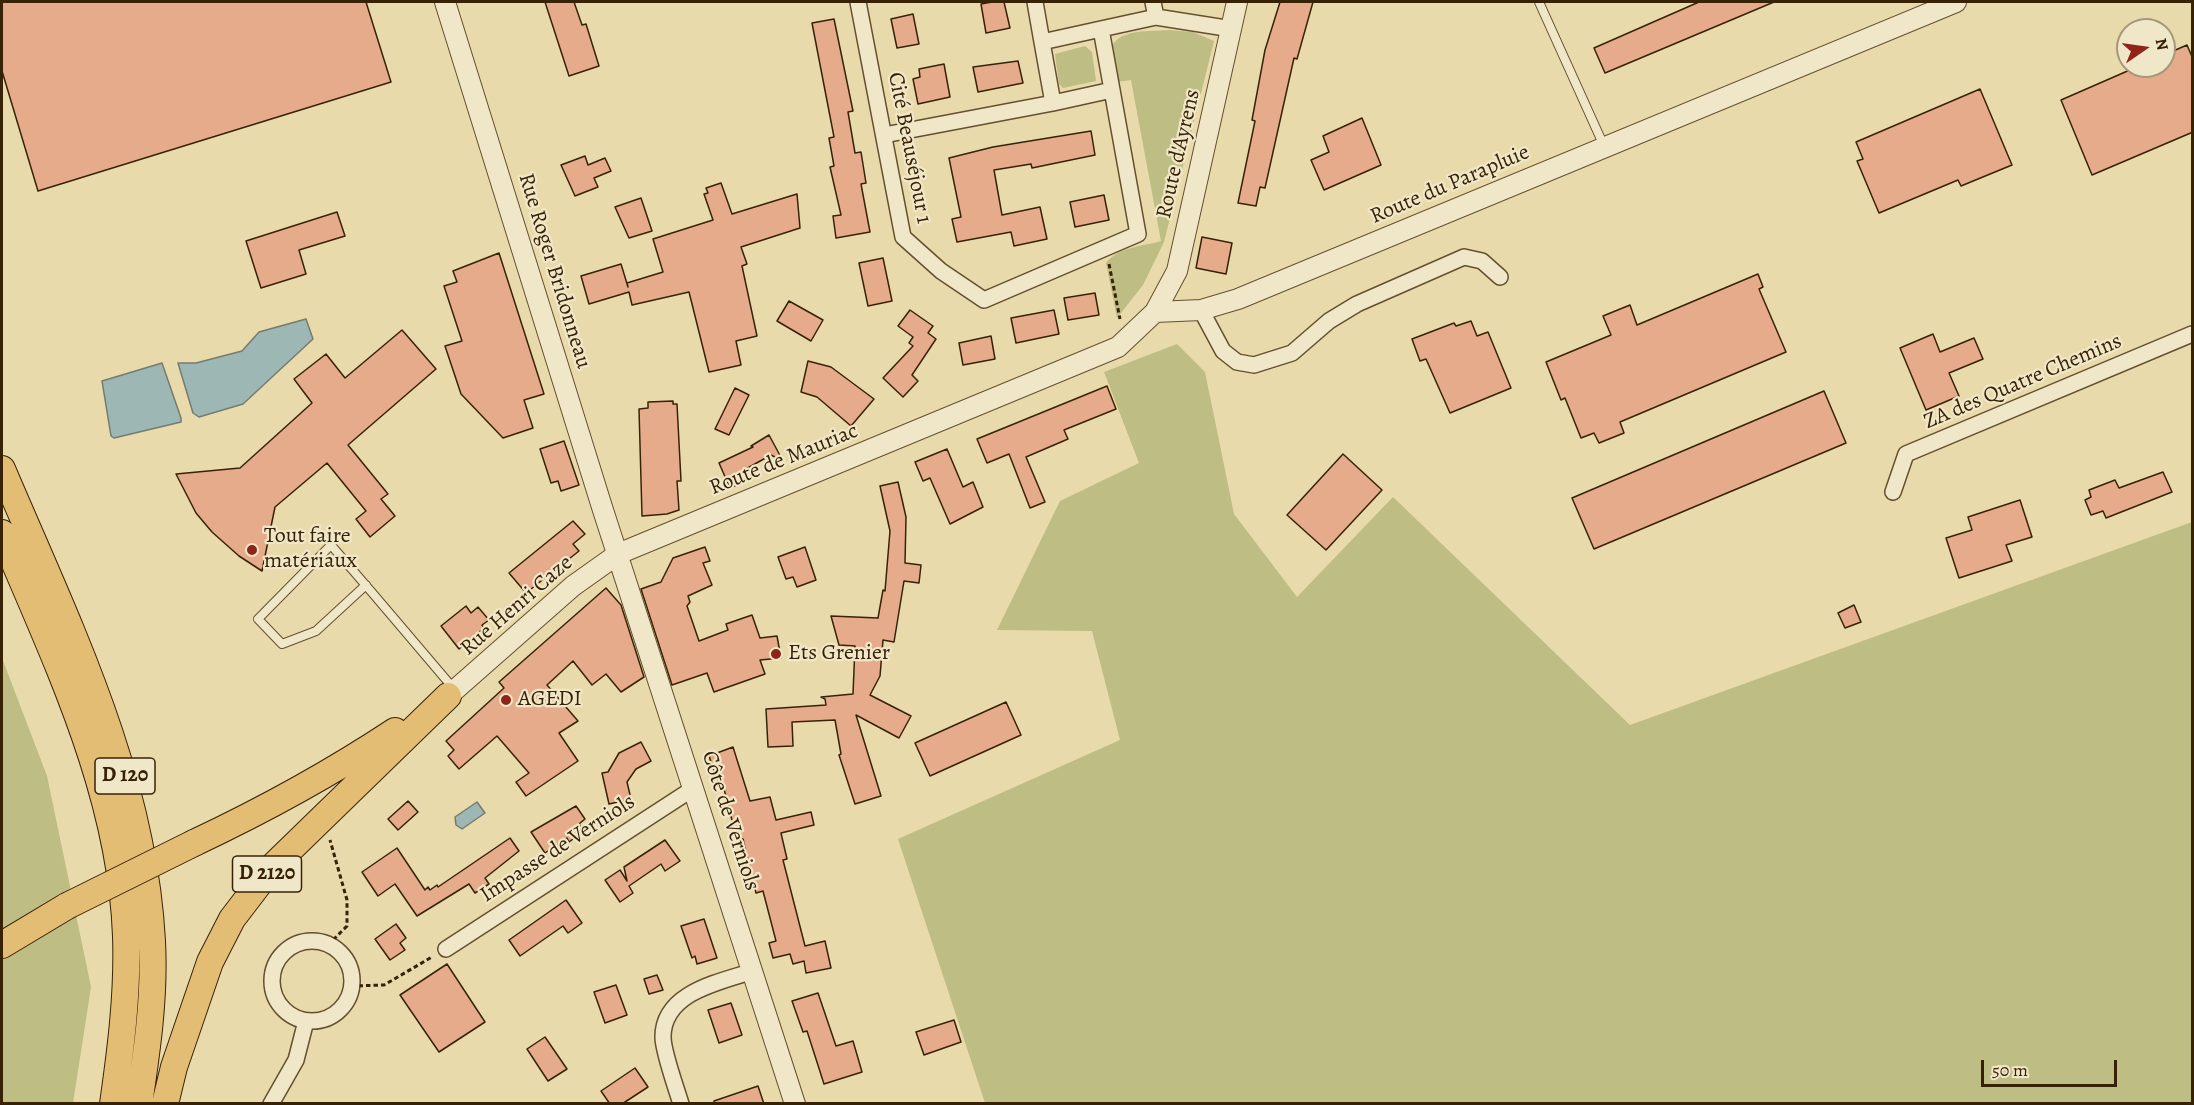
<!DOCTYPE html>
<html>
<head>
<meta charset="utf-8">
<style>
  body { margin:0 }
  #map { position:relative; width:2194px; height:1105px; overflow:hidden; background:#e8daaa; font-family:Alegreya,serif }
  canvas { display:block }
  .frame { position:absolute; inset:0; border:3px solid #382206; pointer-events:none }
  .north { position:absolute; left:2116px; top:18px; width:60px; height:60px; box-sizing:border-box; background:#f0e7c8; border:2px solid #a6987a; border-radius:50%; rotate:77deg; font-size:16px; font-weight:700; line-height:24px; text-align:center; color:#382206 }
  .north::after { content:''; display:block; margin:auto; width:21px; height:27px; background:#8f2418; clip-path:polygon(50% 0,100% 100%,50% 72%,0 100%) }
  .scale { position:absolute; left:1981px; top:1060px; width:136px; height:27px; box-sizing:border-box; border:3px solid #382206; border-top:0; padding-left:8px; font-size:18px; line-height:21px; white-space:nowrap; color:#382206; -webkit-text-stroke:4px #f0e7c8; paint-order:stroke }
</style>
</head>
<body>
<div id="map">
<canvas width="2194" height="1105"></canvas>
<div class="frame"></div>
<div class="north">N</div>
<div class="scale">50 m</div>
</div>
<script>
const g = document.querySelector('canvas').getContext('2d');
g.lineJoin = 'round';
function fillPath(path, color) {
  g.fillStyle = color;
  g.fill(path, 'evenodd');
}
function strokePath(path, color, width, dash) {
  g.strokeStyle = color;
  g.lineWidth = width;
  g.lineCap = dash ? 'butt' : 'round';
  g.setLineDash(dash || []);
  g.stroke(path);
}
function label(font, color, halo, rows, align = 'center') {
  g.font = font + ' Alegreya,serif';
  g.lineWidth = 4.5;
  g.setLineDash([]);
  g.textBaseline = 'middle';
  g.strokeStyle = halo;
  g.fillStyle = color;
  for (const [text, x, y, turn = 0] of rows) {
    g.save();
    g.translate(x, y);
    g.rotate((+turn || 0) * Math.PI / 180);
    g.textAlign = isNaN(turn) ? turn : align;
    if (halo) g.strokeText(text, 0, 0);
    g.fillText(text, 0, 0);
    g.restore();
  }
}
const green = new Path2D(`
  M1169,30L1193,32L1214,41L1164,242L1143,285L1117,318L1106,263C1119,246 1142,247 1161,241L1131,80L1117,82L1111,47C1122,28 1149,32 1169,30Z
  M1085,46L1092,52L1096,81L1063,88L1059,84L1055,54Z
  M1177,344L1205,372L1234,514L1297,597L1393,497L1630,725L2192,522V1103H985L898,839L1120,740L1092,631L997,630L1060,501L1139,463L1104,372Z
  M2,658L47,776L91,987L73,1103H2Z`);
const water = new Path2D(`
  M306,319L313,339L243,404L199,417L193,413L178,363H196L242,351L259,332Z
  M162,363L181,418V422L114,438L111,436L102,381Z
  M477,802L485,813L462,829L456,825L455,817Z`);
const building = new Path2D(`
  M2,2H366L391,82L38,191L2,71Z
  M545,2H574L582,25L586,24L599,66L569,76Z
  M992,2H1004L1010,28L986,33L981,4Z
  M1280,2H1313L1297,59L1294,58L1265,188L1260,187L1256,206L1238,203L1255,121L1252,120L1265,50Z
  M1699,2H1774L1605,73L1594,48Z
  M913,14L919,44L897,48L891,19Z
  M834,19L853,111L848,112L855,153L861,152L866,183L861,184L870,232L836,238L833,216L841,215L830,167L834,166L829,138L834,137L812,23Z
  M2187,45L2193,59V132L2092,175L2061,100L2139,66H2164V55Z
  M1018,61L1023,83L978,92L973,67Z
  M944,64L950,97L918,104L913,79L920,77L919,69Z
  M1980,89L2012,165L1961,186L1958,180L1879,213L1857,161L1863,159L1856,142Z
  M1362,118L1381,165L1324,190L1311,160L1329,152L1323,136Z
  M1091,131L1095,155L1032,168L1031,164L994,170L1002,215L1040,207L1047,239L1014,246L1011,232L957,242L952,219L961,217L949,158L993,147Z
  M585,156L588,165L605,158L611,171L594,178L598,187L575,196L561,165Z
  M721,183L732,214L797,194L800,228L741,247L747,264L742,266L757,336L736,341L741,365L709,372L689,292L632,305L629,292L589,304L581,276L621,264L628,287L627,283L663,272L653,239L713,220L704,194L708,193L706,188Z
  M1104,195L1109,220L1075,227L1070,202Z
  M641,198L652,231L629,238L615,207Z
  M337,212L345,236L299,250L306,274L261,288L246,241Z
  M1202,237L1232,243L1226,274L1196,268Z
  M499,253L544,394L524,400L533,428L503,438L461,394L445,346L462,341L444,286L457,282L453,271Z
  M883,258L892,301L868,306L859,263Z
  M1758,274L1763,287L1759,289L1786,352L1620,422L1624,433L1599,443L1594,433L1581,438L1565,398L1561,400L1546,362L1611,335L1603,316L1630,305L1637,325Z
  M1095,293L1099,315L1068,320L1064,298Z
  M789,301L823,320L811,341L777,321Z
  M910,310L933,326L928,333L936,339L912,375L918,381L903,397L883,378L913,346L909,343L913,337L898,326Z
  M1054,310L1059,334L1016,343L1011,318Z
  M1471,321L1477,336L1488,332L1511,388L1450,413L1426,359L1420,361L1412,339L1454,323L1456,326Z
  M402,330L436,369L348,445L388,494L381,499L395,516L370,537L356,519L366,511L327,463L275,507L262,571L239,556L212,532L196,513L176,474L240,468L312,403L294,379L326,354L345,378Z
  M1933,334L1940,352L1974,338L1983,359L1949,373L1959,396L1926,410L1900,348Z
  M991,336L995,359L963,365L959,343Z
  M808,361L831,367L874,399L851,426L817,397L801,392Z
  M1107,386L1116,409L1064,430L1068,439L1026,457L1045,502L1030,508L1009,454L987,463L977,439Z
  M735,388L749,395L729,435L715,429Z
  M1824,391L1846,443L1594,549L1572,498Z
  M673,401V404H677L681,481H677L679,510L667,514L642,516L639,409L648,408V402Z
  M769,435L783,461L771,455L744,470L749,479L730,488L719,463L753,447L751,446Z
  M564,441L579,485L561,491L558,481L551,483L540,449Z
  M947,449L963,487L973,482L983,507L950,524L930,478L923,481L915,462Z
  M1343,454L1382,490L1326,550L1287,515Z
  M2163,472L2172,492L2106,518L2103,511L2091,515L2085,500L2091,497L2089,490L2115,480L2119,488Z
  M898,482L906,517L905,563L921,565L919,583L904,581L894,642L883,640L880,676L870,695L911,716L899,738L856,715L881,796L855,804L839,755L841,754L835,720L792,722L793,746L768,747L766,709L826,705L825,699L821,697L853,694L855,646L839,645L831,616L878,618L883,590L885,591L890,531L880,486Z
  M2020,500L2032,537L2006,545L2012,561L1959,578L1946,538L1972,530L1968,517Z
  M573,521L585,534L573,544L579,551L526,593L509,573Z
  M705,547L710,561L703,563L712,585L688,596L690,602L687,606L699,641L728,630L726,624L752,615L760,638L777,636L781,658L760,660L765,674L714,692L707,673L672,685L641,589L661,582L673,558Z
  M805,547L816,580L797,587L793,577L786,579L778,557Z
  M606,588L621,605L644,677L621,692L606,674L592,685L573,661L547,685L578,721L559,733L578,761L526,796L516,782L529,773L497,736L459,769L448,756L454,750L446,741L504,688L499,682Z
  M1854,605L1861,622L1845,628L1838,613Z
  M466,606L471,613L478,607L489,620L482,625L484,628L459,649L441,626Z
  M1006,702L1021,735L930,776L915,743Z
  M641,742L651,761L636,769L627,782L631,799L609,804L602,773L608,772L619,753Z
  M733,747L750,801L770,797L776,820L811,812L814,825L781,833L787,859L783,860L805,946L825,941L831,968L806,973L804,961L793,964L790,954L773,958L769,943L776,941L763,891L756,893L743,839L737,840L723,785L719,786L709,756Z
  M408,801L418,812L398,830L388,819Z
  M576,806L585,819L579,824L584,831L569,842L567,838L545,853L531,832Z
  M510,838L519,851L485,878L489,884L475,893L469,884L417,916L395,884L378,896L362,872L397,848L425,890L428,887L430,890L437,885L438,887Z
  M665,840L680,861L665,871L661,864L629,886L633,893L620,902L605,880L620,870L627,881L624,867Z
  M566,900L582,923L568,933L563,926L520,956L509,940Z
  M704,919L717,958L697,964L695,956L692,958L681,926Z
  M396,924L406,938L400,943L405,950L390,960L375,939Z
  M447,964L485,1022L439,1052L400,995Z
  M657,975L663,990L649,994L644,979Z
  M616,985L627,1015L605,1023L594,992Z
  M818,993L836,1046L853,1041L862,1072L824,1084L807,1031L803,1032L792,1001Z
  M731,1003L742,1035L719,1043L708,1010Z
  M954,1020L961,1042L924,1055L916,1032Z
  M545,1037L567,1069L548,1081L527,1049Z
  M635,1068L648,1087L622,1104H610L601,1091Z
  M758,1086L764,1104H714V1101Z`);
const path = new Path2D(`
  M1109,264L1120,319
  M328,945L347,926V900L330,840
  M351,986L384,985L432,957`);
const service = new Path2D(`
  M1539,2L1604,146
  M366,585L316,631L282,644L258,619L331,545L375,596L454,689`);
const minor = new Path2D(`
  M858,2L903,237L941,271L984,300L1138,234L1101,29L1156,17
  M1035,2L1042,42
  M1153,2L1156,17L1232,29
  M1053,103L1112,90
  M884,135L1053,103L1042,42L1101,29
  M1201,310L1223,351L1237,362L1254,365L1292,353L1329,321L1357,304L1464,257L1482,261L1500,277
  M1893,492L1906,454L2192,334
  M272 981a40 40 0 1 1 80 0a40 40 0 1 1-80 0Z
  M446,949L694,788
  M271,1104L296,1060L306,1021
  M681,1104C676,1087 663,1052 663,1037C663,992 720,982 753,971`);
const tertiary = new Path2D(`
  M445,2L602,507L795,1104
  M1155,312L1177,271L1237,2
  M448,696L573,586L618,554L1118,347L1155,312L1201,310L1238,299L1956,2`);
const trunk = new Path2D(`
  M2,469C67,622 143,773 152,941C155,996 147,1050 139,1104
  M2,533C56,662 121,793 126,936C128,992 121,1048 113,1104
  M194,843C264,810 330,774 395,731
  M2,945L67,906
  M165,1104L174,1067L210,962L232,919L271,868L448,696`);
const trunkBridge = new Path2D(`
  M67,906L194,843`);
const markers = [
  [252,550,6,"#8f2418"],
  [776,654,6,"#8f2418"],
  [506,700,6,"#8f2418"]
];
const shields = [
  [125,776,60],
  [267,874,69]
];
const shieldNames = [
  ["D 120",125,776],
  ["D 2120",267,874]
];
const streetNames = [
  ["Cité Beauséjour 1",909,148,79],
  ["Route d'Ayrens",1179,154,-77],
  ["Route du Parapluie",1450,185,-23],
  ["Rue Roger Bridonneau",554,271,73],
  ["ZA des Quatre Chemins",2023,382,-23],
  ["Route de Mauriac",784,460,-22],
  ["Rue Henri Caze",517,606,-41],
  ["Côte de Verniols",730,821,72],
  ["Impasse de Verniols",558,849,-33]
];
const poiNames = [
  ["Tout faire",264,537],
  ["matériaux",264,562],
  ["Ets Grenier",788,654],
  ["AGEDI",518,700]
];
fillPath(green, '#bdbd84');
fillPath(water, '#9db7b5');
strokePath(water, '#757b6f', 1.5);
fillPath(building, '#e6ab8b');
strokePath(building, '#382206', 1.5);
strokePath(service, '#64502f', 10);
strokePath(minor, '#64502f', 18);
strokePath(tertiary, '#64502f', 22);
strokePath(trunk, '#382206', 28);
strokePath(path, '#382206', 3, [4.5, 3]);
strokePath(service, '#f0e7c8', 8);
strokePath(minor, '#f0e7c8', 15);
strokePath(tertiary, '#f0e7c8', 20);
strokePath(trunk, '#e4bd75', 26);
strokePath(trunkBridge, '#382206', 28, []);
strokePath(trunkBridge, '#e4bd75', 26);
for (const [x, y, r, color] of markers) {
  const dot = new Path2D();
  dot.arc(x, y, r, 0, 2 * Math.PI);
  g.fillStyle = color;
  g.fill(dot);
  strokePath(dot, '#f0e7c8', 2);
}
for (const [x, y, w] of shields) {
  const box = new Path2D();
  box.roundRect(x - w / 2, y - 18, w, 36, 4.5);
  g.fillStyle = '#f0e7c8';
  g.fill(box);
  strokePath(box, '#382206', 1.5);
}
label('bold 21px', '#382206', null, shieldNames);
label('22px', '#382206', '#f0e7c8', streetNames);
label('22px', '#382206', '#f0e7c8', poiNames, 'left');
</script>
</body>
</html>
